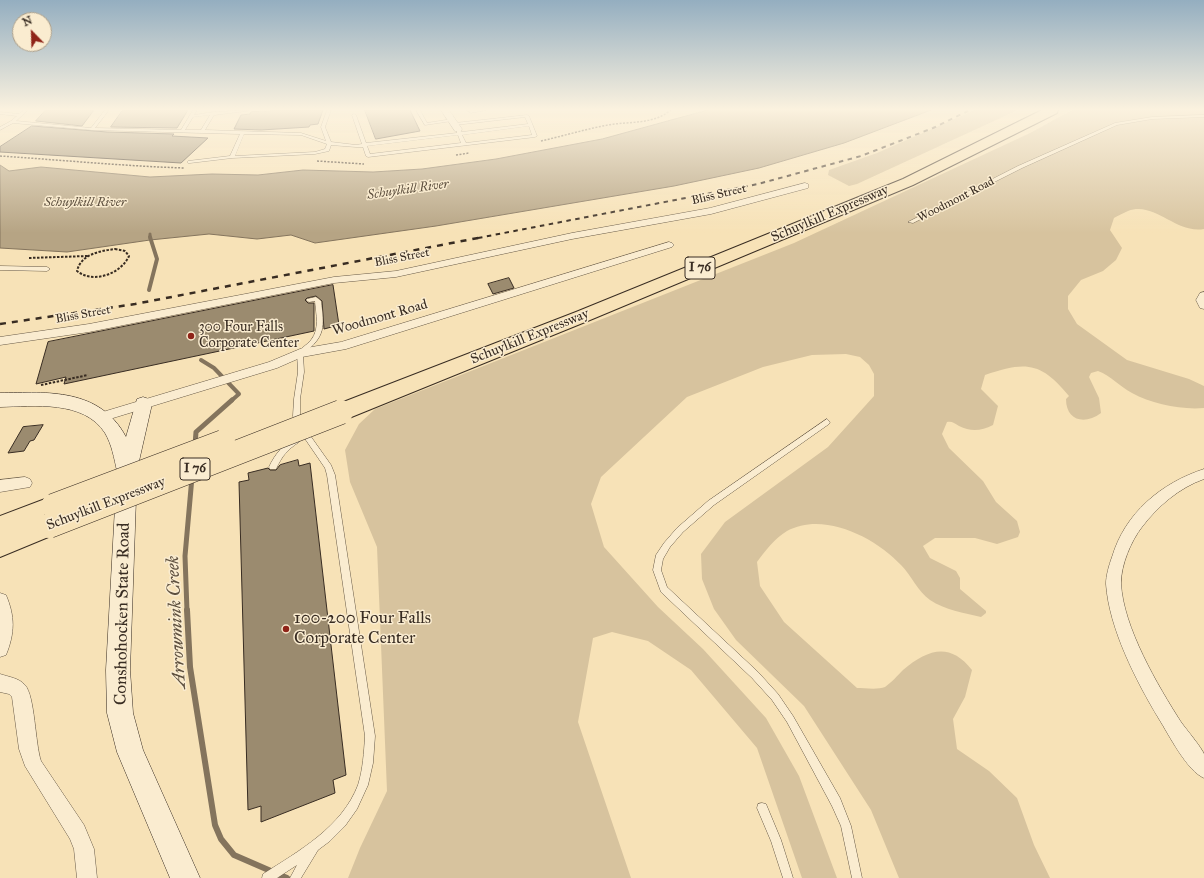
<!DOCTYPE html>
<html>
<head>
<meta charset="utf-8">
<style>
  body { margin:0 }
  #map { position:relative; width:1204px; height:878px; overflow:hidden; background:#f7e2b7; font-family:"IM FELL Great Primer",serif }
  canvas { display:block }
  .north { position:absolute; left:12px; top:12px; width:40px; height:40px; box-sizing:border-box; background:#faecd0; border:1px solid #ac9f8a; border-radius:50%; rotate:337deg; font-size:11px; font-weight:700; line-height:16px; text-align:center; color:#382c22 }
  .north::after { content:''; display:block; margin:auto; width:14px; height:18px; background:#8f2418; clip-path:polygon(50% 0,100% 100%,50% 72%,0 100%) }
</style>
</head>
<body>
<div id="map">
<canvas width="1204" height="878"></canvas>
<div class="north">N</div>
</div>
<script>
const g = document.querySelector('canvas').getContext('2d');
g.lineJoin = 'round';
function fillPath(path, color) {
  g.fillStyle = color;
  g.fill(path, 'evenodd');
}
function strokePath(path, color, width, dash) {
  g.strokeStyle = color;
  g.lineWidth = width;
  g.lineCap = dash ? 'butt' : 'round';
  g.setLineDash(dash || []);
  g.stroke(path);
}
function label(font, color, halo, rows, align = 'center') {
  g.font = font + ' "IM FELL Great Primer",serif';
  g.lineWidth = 3;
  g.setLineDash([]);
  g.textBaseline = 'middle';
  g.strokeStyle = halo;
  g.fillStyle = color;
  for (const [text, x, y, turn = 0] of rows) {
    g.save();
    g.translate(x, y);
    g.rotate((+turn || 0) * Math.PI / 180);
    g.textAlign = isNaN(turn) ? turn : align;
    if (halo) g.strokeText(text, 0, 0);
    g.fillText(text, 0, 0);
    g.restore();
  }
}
const green = new Path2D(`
  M975,110H1018L857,184L849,186L828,175L829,170L877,153Z
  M1072,110H1204V229C1175,234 1155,201 1128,211C1123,213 1118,216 1114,218L1110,230L1122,248L1116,260L1103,271L1081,280L1068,296V309L1077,324L1127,360L1189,379L1204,386V408C1181,410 1152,404 1132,393C1119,386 1111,376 1098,371L1091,373L1089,377L1099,398L1101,413C1085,425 1066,421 1066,399L1069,396C1041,362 1026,361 985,375L981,389L998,406L993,425C981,431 971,432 959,426C954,423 952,421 947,422L942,434L949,448L983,481L996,502L1017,521L1020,532L1018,537L997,544L975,538H935L923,546L930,558L956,571L960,578V589L986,611V613L981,617C964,613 945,610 930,600C918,592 911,575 901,565C875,537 823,511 787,531C775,538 765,551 757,562L760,586L784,622L857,688C864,688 878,690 885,687C891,683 898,675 903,670C928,649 950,642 972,670L965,697L953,719L957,749L989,771L1017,798L1034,845L1050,878H899L871,810L804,706L736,640L714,609L702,579L701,554L725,522L828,447L874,396V374L869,365L860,357L846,354L812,355L763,367L687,397L601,477L591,504L604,547L658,607L703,649L766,718L799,776L837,878H802L757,748L691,670L648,641L612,632L593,638L578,722L631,878H348L360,848L387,791L377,547L350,482L345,450L359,424L375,409L794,243L1030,133Z`);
const water = new Path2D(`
  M708,110H931L844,143L759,168L674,186L436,226L315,243L291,235L257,239L209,234L150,240L67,252L0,248V165L9,171L41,167L150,177L212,174L258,175L303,170L373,172L422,169L496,159L602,139Z`);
const streamFar3 = new Path2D(`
  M150,234V238`);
const streamFar2 = new Path2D(`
  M149,290L157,259L150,237
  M201,360L214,368L239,394L231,401`);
const streamFar1 = new Path2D(`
  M195,445L196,432L232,400
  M187,611L185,556L192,477`);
const stream = new Path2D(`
  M187,610L190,667L215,825L221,839L234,855L287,878`);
const building = new Path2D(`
  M46,110H94L82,126L36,121Z
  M123,110H188L177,128L111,127Z
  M286,110H323L318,124L310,125L309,127L261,130L234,129L241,115L250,114L251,112Z
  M365,110H410L420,131L376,139Z
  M32,126L107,132L174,134L172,136L208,138L181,163L0,152V147Z
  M509,278L514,288L493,294L488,284Z
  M333,285L339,325L324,329L322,301L316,296L307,298L305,300L308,303H314V331L64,384L66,377L36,384L48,342Z
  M43,425L34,440L30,441L24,451L8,453L23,427Z
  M298,460L299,466L310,463L346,775L333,780L335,793L261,822V806L248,810L239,482L249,480L248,473L268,468L270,470H276L280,465Z`);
const pathFar1 = new Path2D(`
  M541,141C563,136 586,129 608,125C630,121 652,125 671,110
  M456,155L469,153
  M0,156C61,160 123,166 184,168
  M317,161L364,164`);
const path = new Path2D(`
  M115,249L125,251L129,256C121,274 93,284 77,271C81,254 100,251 115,249Z
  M29,258L88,256
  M41,385L88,375`);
const lane = new Path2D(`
  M24,110H28L16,121L91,128L105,110H109L95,128L181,130L193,110H197L194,115L213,112L249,110L247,111L214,115L205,130L301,133L326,141L321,127L327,110H331L325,127L331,142L356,145L362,144L352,115L354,114L356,115L366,143L457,133V131L459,130L462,132L528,124L525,117L455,125L453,124L455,123L527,115L529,116L537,136L535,137L368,157L366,156L363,147H356L331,145L329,151L315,154L232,158L190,163H188V161L230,156L240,134L92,130L13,123L0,130V127L11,121L17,116L0,114V112L19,114ZM210,115L201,130H185L193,117ZM529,126L532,135L466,143L462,135ZM244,134L301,135L327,144L325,149L315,152L235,156ZM458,135L461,143L370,154L367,146Z
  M416,110H420L427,123L452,119L454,120L452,121L425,125Z
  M467,110H486L471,113Z
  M1204,115V117L1152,119L1117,125L1022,168L913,223L908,222L1018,166L1115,123L1152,117Z
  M0,266L47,267L50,269L47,271L0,270Z
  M316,297L321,301C324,327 326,336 303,354L304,372L300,399V416L302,424L331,465L335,475L375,736L373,763L368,785L357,809L345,826L330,841L318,850L301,878H290L297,865L277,878H262L263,874C299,851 342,827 358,785C363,769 364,752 365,736L327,475L325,468L297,427L293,416L294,399L298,372L297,353C301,348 307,345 311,340C320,329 316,314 315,301L309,302L306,300L307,299Z
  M827,419L830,422L829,424L714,505L683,532L670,547L663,559L661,570L667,587L758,672L778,694L793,716L840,798L851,826L862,878H852L841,826L832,806L787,722L772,700L752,678L661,592L653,570L656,555L664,543L677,528L708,501Z
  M297,437L299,438L301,440L299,442C287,450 282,456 276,469H270L269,467C275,454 284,443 297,437Z
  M762,803L766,804L781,840L793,878H783L771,841L757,808L758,804Z`);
const street = new Path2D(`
  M441,110H449L462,129L461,131H455Z
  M805,183L808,184V188L711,214L572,239L396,277L334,283L89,332L0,345V337L89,324L334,277L396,271L572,233L710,208Z
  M669,242L672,243L674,245L672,247L346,349L302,357L277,368L100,422L96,420L94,417L96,414L269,362L300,349L341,342Z
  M1204,292V309L1200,308L1196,300L1200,293Z
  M1204,469V479C1179,488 1158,506 1142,527C1131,541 1121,565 1121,583C1123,627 1158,686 1181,722C1186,729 1202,748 1204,754C1204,760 1204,771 1204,778C1187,771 1169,735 1159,719C1136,681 1109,628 1106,584C1106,576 1109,565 1112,557C1125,513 1161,483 1204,469Z
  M25,477L30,479L32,483L30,487L0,492V480Z
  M0,593L6,595C15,616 15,633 6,655L0,657Z
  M0,674C9,677 19,678 25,685C35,696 35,743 41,761L84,825L94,849L97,878H77L74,849L70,839L25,766L19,749L12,697L9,694L0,692Z`);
const secondary = new Path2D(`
  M0,393C48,392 100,388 126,437L137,399L143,397L149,399L152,404L137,470L130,670L133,713L143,750L200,878H170L117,752L107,713L106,670L117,471C114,458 112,445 105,433C84,400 34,406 0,407Z`);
const highway = new Path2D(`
  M1042,110H1058L1057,113L913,185L590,320L349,418L341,420L333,418L330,412L333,406L576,312L903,179Z
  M53,496L61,499L65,506L61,513L52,517L58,519L61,526L58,533L0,557V516Z`);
const railFar1 = new Path2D(`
  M478,238L758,184L861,156L933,128L970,110`);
const rail = new Path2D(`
  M0,324L135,304L483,237`);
const highwayBridge = new Path2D(`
  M53,506L223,442
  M49,526L341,412`);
const markers = [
  [191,336,4,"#8f2418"],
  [286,629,4,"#8f2418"]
];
const farStreetnames = [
  ["Bliss Street",719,195,-13],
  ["Woodmont Road",956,200,-27],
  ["Bliss Street",402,258,-11],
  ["Bliss Street",83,315,-10]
];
const farWaternames = [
  ["Schuylkill River",408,190,-8],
  ["Schuylkill River",85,203]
];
const shields = [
  [700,268,30],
  [195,469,30]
];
const shieldNames = [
  ["I 76",700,268],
  ["I 76",195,469]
];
const streetNames = [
  ["Schuylkill Expressway",830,214,-23],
  ["Woodmont Road",380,318,-16],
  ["Schuylkill Expressway",530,337,-22],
  ["Schuylkill Expressway",106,504,-21]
];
const poiNames = [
  ["300 Four Falls",199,328],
  ["Corporate Center",199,344]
];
const nearStreetnames = [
  ["Conshohocken State Road",123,614,-89]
];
const nearPoinames = [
  ["100-200 Four Falls",294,619],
  ["Corporate Center",294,639]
];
const nearWaternames = [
  ["Arrowmink Creek",177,622,-93]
];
fillPath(green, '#d7c39e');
fillPath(water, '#b6a484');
strokePath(water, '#84745d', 1);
strokePath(streamFar3, '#84745d', 3);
strokePath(streamFar2, '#84745d', 4);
strokePath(streamFar1, '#84745d', 5);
strokePath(stream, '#84745d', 6);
fillPath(building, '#9b8b6f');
strokePath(building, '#382c22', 1);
strokePath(lane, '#685a47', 1);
strokePath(street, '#685a47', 1);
strokePath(secondary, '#382c22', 1);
strokePath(highway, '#382c22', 2);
strokePath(pathFar1, '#382c22', 1.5, [2, 1.5]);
strokePath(path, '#382c22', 2, [2.5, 1.5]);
fillPath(lane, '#faecd0');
fillPath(street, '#faecd0');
fillPath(secondary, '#faecd0');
fillPath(highway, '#f7e2b7');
strokePath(railFar1, '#382c22', 2, [4.5, 4.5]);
strokePath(rail, '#382c22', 2.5, [6, 6]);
strokePath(highwayBridge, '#382c22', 25, []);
strokePath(highwayBridge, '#f7e2b7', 24);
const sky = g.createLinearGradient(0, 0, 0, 233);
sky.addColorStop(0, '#94aec0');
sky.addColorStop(0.47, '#fbf2df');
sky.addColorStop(1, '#fbf2df00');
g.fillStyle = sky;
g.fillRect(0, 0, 1204, 233);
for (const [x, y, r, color] of markers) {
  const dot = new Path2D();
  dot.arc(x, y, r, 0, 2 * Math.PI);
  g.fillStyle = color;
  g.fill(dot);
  strokePath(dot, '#faecd0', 1.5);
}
label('12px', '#382c22', '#faecd0', farStreetnames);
label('italic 13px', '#5e503f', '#faecd0', farWaternames);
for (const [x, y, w] of shields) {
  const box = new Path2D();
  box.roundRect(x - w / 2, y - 11, w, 22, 3);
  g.fillStyle = '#faecd0';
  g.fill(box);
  strokePath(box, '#382c22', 1);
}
label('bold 13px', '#382c22', null, shieldNames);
label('14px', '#382c22', '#faecd0', streetNames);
label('14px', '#382c22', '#faecd0', poiNames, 'left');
label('17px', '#382c22', '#faecd0', nearStreetnames);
label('17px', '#382c22', '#faecd0', nearPoinames, 'left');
label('italic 18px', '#5e503f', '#faecd0', nearWaternames);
</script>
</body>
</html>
